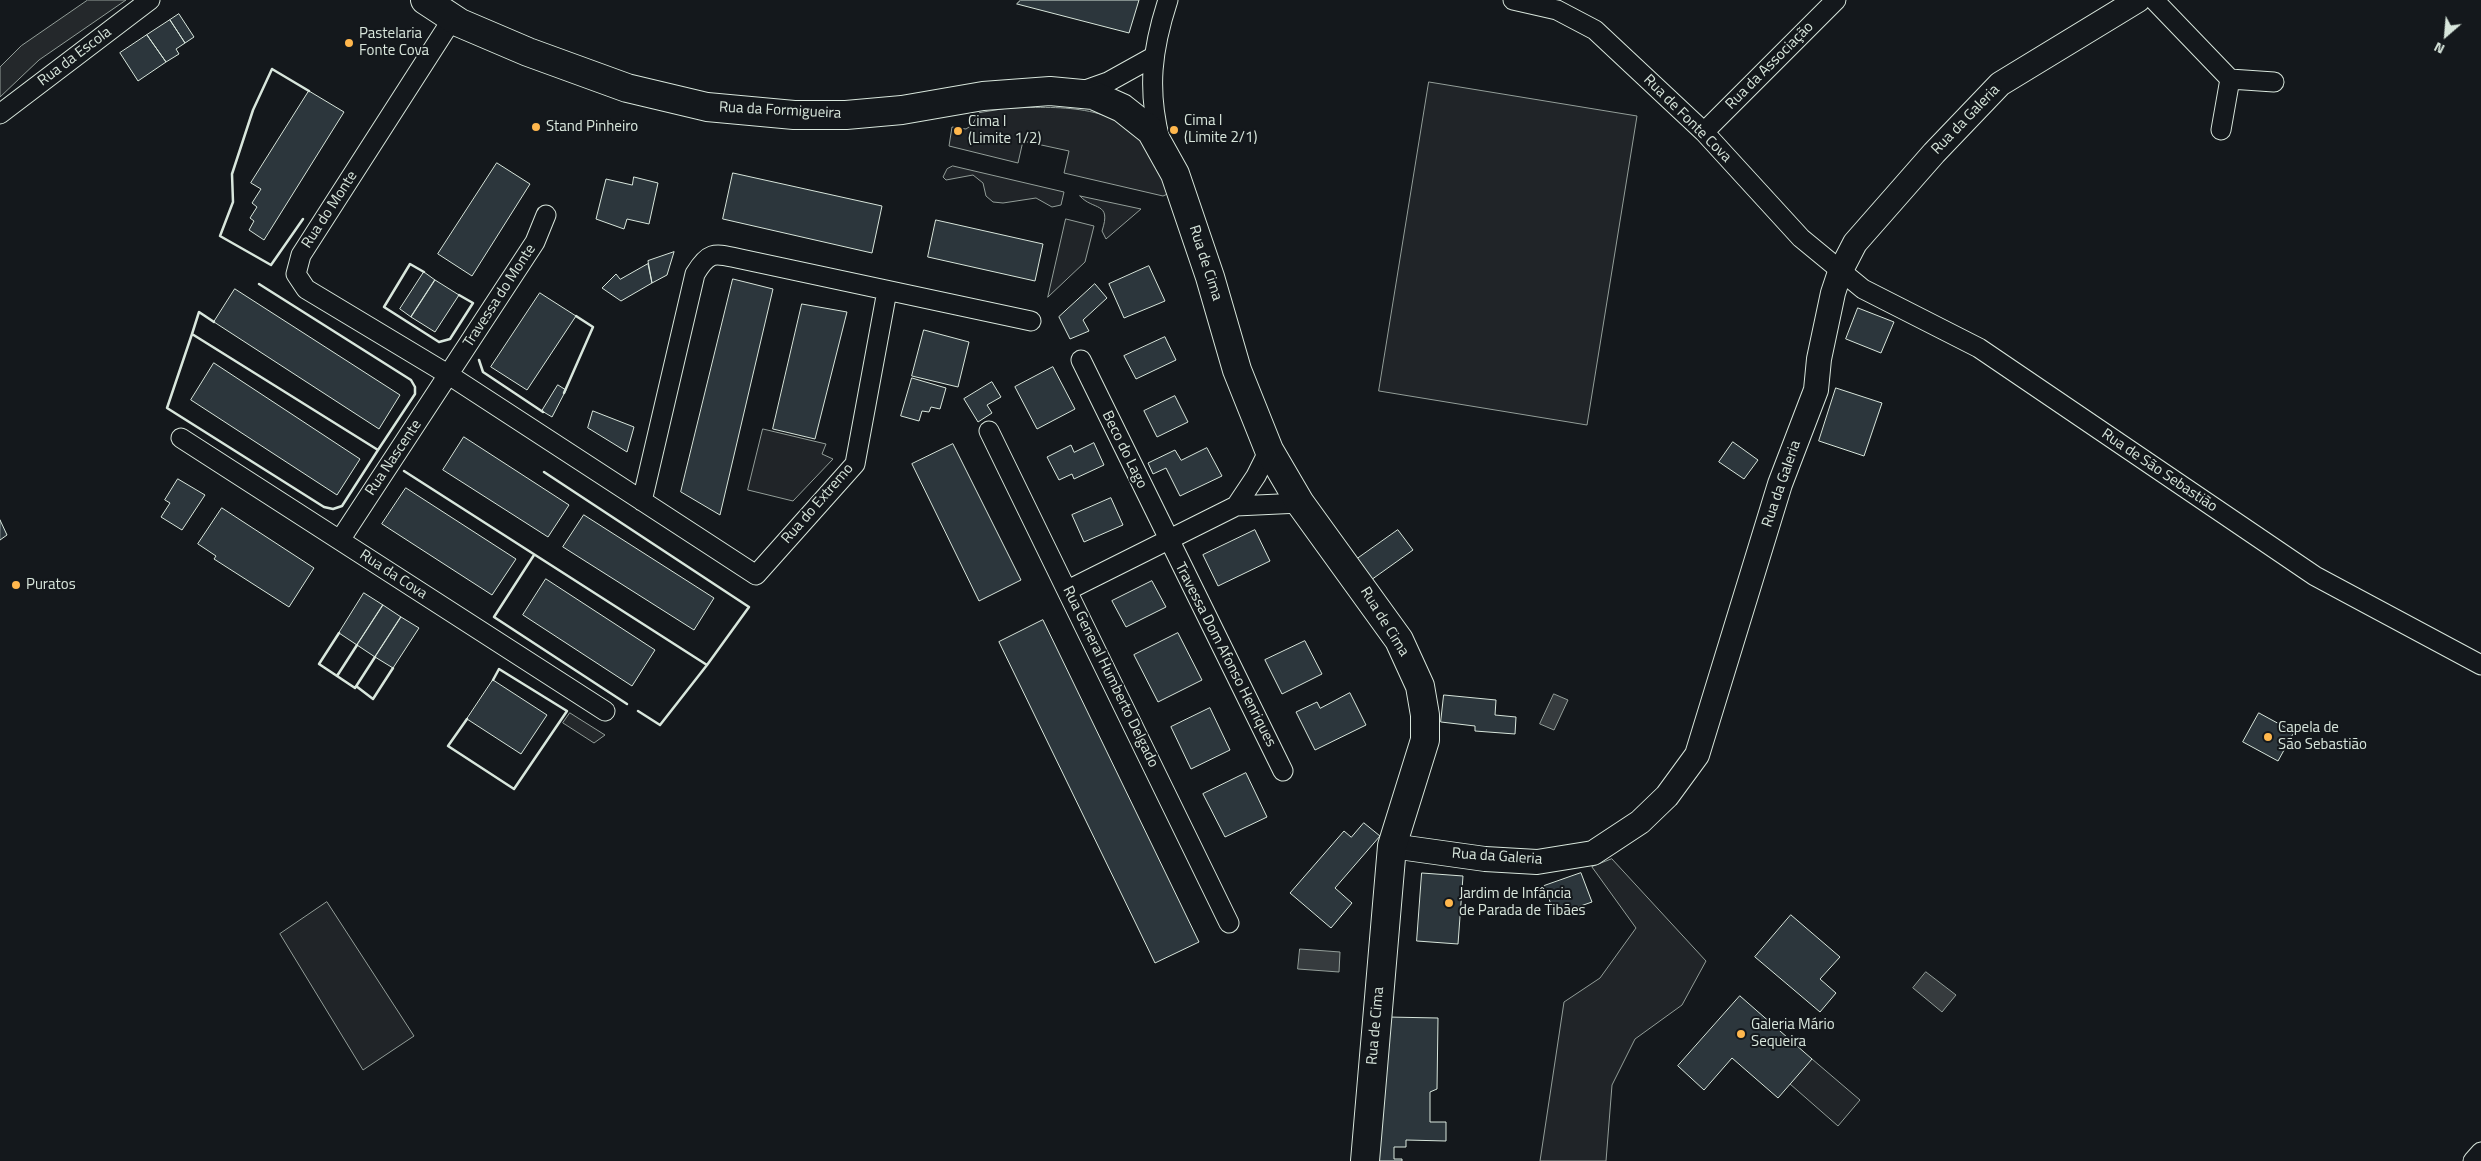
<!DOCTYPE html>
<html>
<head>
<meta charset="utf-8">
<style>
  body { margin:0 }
  #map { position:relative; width:2481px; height:1161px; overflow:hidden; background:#14181c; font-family:"Titillium Web",sans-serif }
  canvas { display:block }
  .north { position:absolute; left:2421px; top:10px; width:50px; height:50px; -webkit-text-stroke:4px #14181c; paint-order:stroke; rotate:207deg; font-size:14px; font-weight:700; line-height:20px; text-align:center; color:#d8e6dc }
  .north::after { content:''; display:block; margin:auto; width:18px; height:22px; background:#d8e6dc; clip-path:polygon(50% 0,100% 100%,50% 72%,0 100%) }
</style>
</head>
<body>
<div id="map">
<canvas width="2481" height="1161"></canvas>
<div class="north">N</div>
</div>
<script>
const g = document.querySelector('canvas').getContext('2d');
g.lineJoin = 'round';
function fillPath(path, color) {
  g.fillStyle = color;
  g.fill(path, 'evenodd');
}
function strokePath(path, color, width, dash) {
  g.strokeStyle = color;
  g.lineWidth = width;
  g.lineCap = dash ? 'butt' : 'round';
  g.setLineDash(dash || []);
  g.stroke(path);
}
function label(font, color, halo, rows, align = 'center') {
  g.font = font + ' "Titillium Web",sans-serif';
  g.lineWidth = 4;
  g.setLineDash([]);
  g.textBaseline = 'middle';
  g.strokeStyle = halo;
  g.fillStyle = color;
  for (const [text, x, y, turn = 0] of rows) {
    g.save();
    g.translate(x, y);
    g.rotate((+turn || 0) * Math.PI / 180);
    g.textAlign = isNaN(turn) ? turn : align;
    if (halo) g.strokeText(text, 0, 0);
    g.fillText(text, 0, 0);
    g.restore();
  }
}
const green = new Path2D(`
  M1429,82L1637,116L1587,425L1379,391Z
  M1008,108C1055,107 1119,102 1148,149C1157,163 1163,179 1170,193L1163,196L1064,173L1069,151L1023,141L1018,163L949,146L952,127L966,129L972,125L979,113Z
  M953,166L1064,192L1061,205L1052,207L1036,198L1003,203L993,202L986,196L983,183L973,175L946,180L943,177L947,169Z
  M1080,196L1141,209L1106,239L1102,231C1112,201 1093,211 1080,196Z
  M1066,219L1094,226L1085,262L1048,297Z
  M763,429L826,444L822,454L833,459L793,501L748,490Z
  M1612,859L1706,961L1682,1005L1635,1039L1612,1085L1606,1161H1540L1564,1002L1600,978L1636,928L1592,867Z
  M327,902L414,1036L363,1070L280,934Z
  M1812,1059L1860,1100L1838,1126L1790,1084Z`);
const parking = new Path2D(`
  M88,0H126L39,60L0,97V67L21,46Z
  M570,713L605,735L594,743L563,723Z`);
const water = new Path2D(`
  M1554,694L1568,700L1554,730L1540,724Z
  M1300,949L1340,952L1339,972L1298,969Z
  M1926,972L1956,995L1942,1012L1913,988Z`);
const building = new Path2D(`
  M1021,0H1139L1129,33L1017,4Z
  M179,14L194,37L185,43L170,20Z
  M170,20L185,43L176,49L179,54L166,62L147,35Z
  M147,35L166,62L138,81L120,53Z
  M309,91L344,112L264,240L249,230L254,221L250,218L257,207L252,203L261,189L251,183Z
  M497,163L530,184L472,276L438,254Z
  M733,173L882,206L872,253L723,219Z
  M634,177L658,183L649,224L627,219L624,229L596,219L606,179L632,185Z
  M936,220L1043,244L1035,281L928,257Z
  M674,252L667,275L652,283L648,261Z
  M648,264L652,283L621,301L602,288L616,274L620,279Z
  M1149,266L1165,301L1124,318L1109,284Z
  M424,272L435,280L411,317L400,309Z
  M733,279L773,289L720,515L681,492Z
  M435,280L459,295L435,332L411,317Z
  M1095,284L1107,298L1083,320L1089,331L1070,339L1059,317Z
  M235,289L400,395L379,429L214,322Z
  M540,293L576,316L527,390L491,367Z
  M802,304L847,312L815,439L773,429Z
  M1858,308L1894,322L1881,353L1846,339Z
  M924,330L969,342L958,387L912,376Z
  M1165,337L1176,360L1136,379L1124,356Z
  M214,363L360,459L337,495L191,400Z
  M1053,367L1075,409L1037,429L1015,387Z
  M912,378L946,388L940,409L931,407L929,412L922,411L919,421L901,416Z
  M992,382L1001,397L987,405L992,413L978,422L964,399Z
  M558,385L566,390L552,417L542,411Z
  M1836,388L1882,403L1864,456L1819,441Z
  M1175,396L1188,422L1157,437L1144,411Z
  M593,411L634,427L627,452L588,428Z
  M464,437L569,505L548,537L443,470Z
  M1733,442L1758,460L1744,479L1719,462Z
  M1094,443L1104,465L1074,479L1072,474L1059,480L1047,457L1071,445L1074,452Z
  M953,444L1021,580L979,601L912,464Z
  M1207,448L1222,476L1180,496L1166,468L1153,474L1148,463L1175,450L1181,460Z
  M178,479L205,495L182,530L161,517L170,503L165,500Z
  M406,488L516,559L492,595L382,524Z
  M1111,498L1123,525L1084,542L1072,515Z
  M222,508L314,568L289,607L214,559L216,556L198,544Z
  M584,515L714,598L694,630L563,547Z
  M0,520L7,535L0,540Z
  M1255,530L1270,561L1218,586L1203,555Z
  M1398,530L1413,550L1371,580L1357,559Z
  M546,579L655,650L632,686L523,615Z
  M1152,581L1166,607L1126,627L1112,601Z
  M364,593L383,605L357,645L339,633Z
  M383,605L401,617L375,657L357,645Z
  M401,617L419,628L393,668L375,657Z
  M1043,620L1199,942L1155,963L999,642Z
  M1178,633L1202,680L1158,702L1134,655Z
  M1305,641L1322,674L1282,694L1265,660Z
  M493,680L547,715L521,754L467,719Z
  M1350,693L1366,725L1315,750L1296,712L1317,702L1320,708Z
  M1444,695L1496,700L1495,715L1516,717L1515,734L1475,731V726L1441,722Z
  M1210,708L1230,750L1191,769L1171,727Z
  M2259,713L2294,732L2278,761L2243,742Z
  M1246,773L1267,817L1225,837L1203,794Z
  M1364,823L1380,836L1335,888L1352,903L1331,928L1290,893L1344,831L1351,837Z
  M1422,873L1463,876L1458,944L1417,941Z
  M1581,873L1592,902L1555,915L1544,886Z
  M1791,915L1840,957L1820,979L1836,993L1820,1012L1755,957Z
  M1740,996L1812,1059L1778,1098L1732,1058L1704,1090L1678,1066Z
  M1387,1017L1438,1018L1437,1089L1430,1092V1122H1446V1141L1406,1140V1147H1394V1159H1402V1161H1377Z`);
const minor = new Path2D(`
  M1513,0L1557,10L1595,30L1704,132L1801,238L1863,289L1979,348L2315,576L2481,665
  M2154,0L2230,79
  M453,18L301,255L296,274L306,289L449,375L756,575L855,464L887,291
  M1080,92L1108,82L1153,57
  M0,114L150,0
  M2221,130L2230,79L2274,82
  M1704,132L1836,0
  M1160,140C1147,89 1152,49 1168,0
  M1081,360L1283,771
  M989,431L1229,923
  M181,438L605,711
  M642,501L695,274C710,249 716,254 741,259L1031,321
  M1236,506L1300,503
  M340,540L535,242L546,215
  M1068,590L1236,506L1256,476L1269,450
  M2473,1161L2481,1152`);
const tertiary = new Path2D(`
  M1392,846L1485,859L1537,862L1593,853L1640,822L1667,796L1697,755L1780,484L1816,390L1819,359L1833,293L1840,272L1855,243L1934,153L2000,84L2138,0`);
const primary = new Path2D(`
  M425,0L460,23L528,52L627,88L707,107L794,115H846L902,110L983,96L1050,91L1093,95L1122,108L1151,131L1175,174L1210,277L1237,370L1269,450L1300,503L1399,640L1420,686L1425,715V740L1392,846L1365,1161`);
const wall = new Path2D(`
  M303,219L271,265L220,236L233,202L232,174L253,110L272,69L309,91
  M424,272L410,264L384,307L439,342L450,339L473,303L459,295
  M214,322L199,312L192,334L378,450L415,394V387L411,380L259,284
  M192,334L167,408L324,507L333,509L342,506L378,450
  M479,360L483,372L543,412
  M564,393L593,327L576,316
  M404,471L707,665L660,725L638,711
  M544,472L749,607L707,665
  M534,555L494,617L627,704
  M339,633L319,664L337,676L357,645
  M338,674L337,676L355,688L375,657
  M356,686L373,699L393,668
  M467,719L448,746L514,789L567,711L499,669L493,680`);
const markers = [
  [349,43,5,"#ffb74d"],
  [536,127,5,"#ffb74d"],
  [1174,130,5,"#ffb74d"],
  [958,131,5,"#ffb74d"],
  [16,585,5,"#ffb74d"],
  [2268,737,5,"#ffb74d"],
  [1449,903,5,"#ffb74d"],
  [1741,1034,5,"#ffb74d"]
];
const poiNames = [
  ["Pastelaria",359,34],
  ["Fonte Cova",359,51],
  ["Cima I",1184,121],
  ["(Limite 2/1)",1184,138],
  ["Cima I",968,122],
  ["(Limite 1/2)",968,139],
  ["Stand Pinheiro",546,127],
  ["Puratos",26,585],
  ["Capela de",2278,728],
  ["São Sebastião",2278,745],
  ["Jardim de Infância",1459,894],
  ["de Parada de Tibães",1459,911],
  ["Galeria Mário",1751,1025],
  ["Sequeira",1751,1042]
];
const streetNames = [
  ["Rua da Escola",75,57,-37],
  ["Rua da Associação",1770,66,-45],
  ["Rua da Formigueira",780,111,3],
  ["Rua de Fonte Cova",1687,119,45],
  ["Rua da Galeria",1966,120,-46],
  ["Rua do Monte",330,210,-57],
  ["Rua de Cima",1205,263,72],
  ["Travessa do Monte",500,296,-57],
  ["Beco do Lago",1124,450,64],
  ["Rua Nascente",394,458,-56],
  ["Rua de São Sebastião",2159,471,34],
  ["Rua da Galeria",1782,484,-71],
  ["Rua do Extremo",818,504,-49],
  ["Rua da Cova",393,575,33],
  ["Rua de Cima",1384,622,58],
  ["Travessa Dom Afonso Henriques",1225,655,63],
  ["Rua General Humberto Delgado",1110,677,64],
  ["Rua da Galeria",1497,857,4],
  ["Rua de Cima",1376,1026,-85]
];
fillPath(green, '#202428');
strokePath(green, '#939e99', 1);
fillPath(parking, '#24282b');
strokePath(parking, '#939e99', 1);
fillPath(water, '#363b3e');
strokePath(water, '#939e99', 1);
fillPath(building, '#2c363c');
strokePath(building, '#d8e6dc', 1);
strokePath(minor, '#d8e6dc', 21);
strokePath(tertiary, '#d8e6dc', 26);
strokePath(primary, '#d8e6dc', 30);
strokePath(minor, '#14181c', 19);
strokePath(tertiary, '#14181c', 24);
strokePath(primary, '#14181c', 28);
strokePath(wall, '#d8e6dc', 2.5);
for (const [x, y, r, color] of markers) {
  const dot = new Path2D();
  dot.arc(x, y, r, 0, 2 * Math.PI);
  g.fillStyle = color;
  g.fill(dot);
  strokePath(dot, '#14181c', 2);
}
label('15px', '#d8e6dc', '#14181c', poiNames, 'left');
label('15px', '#d8e6dc', '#14181c', streetNames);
</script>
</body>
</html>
